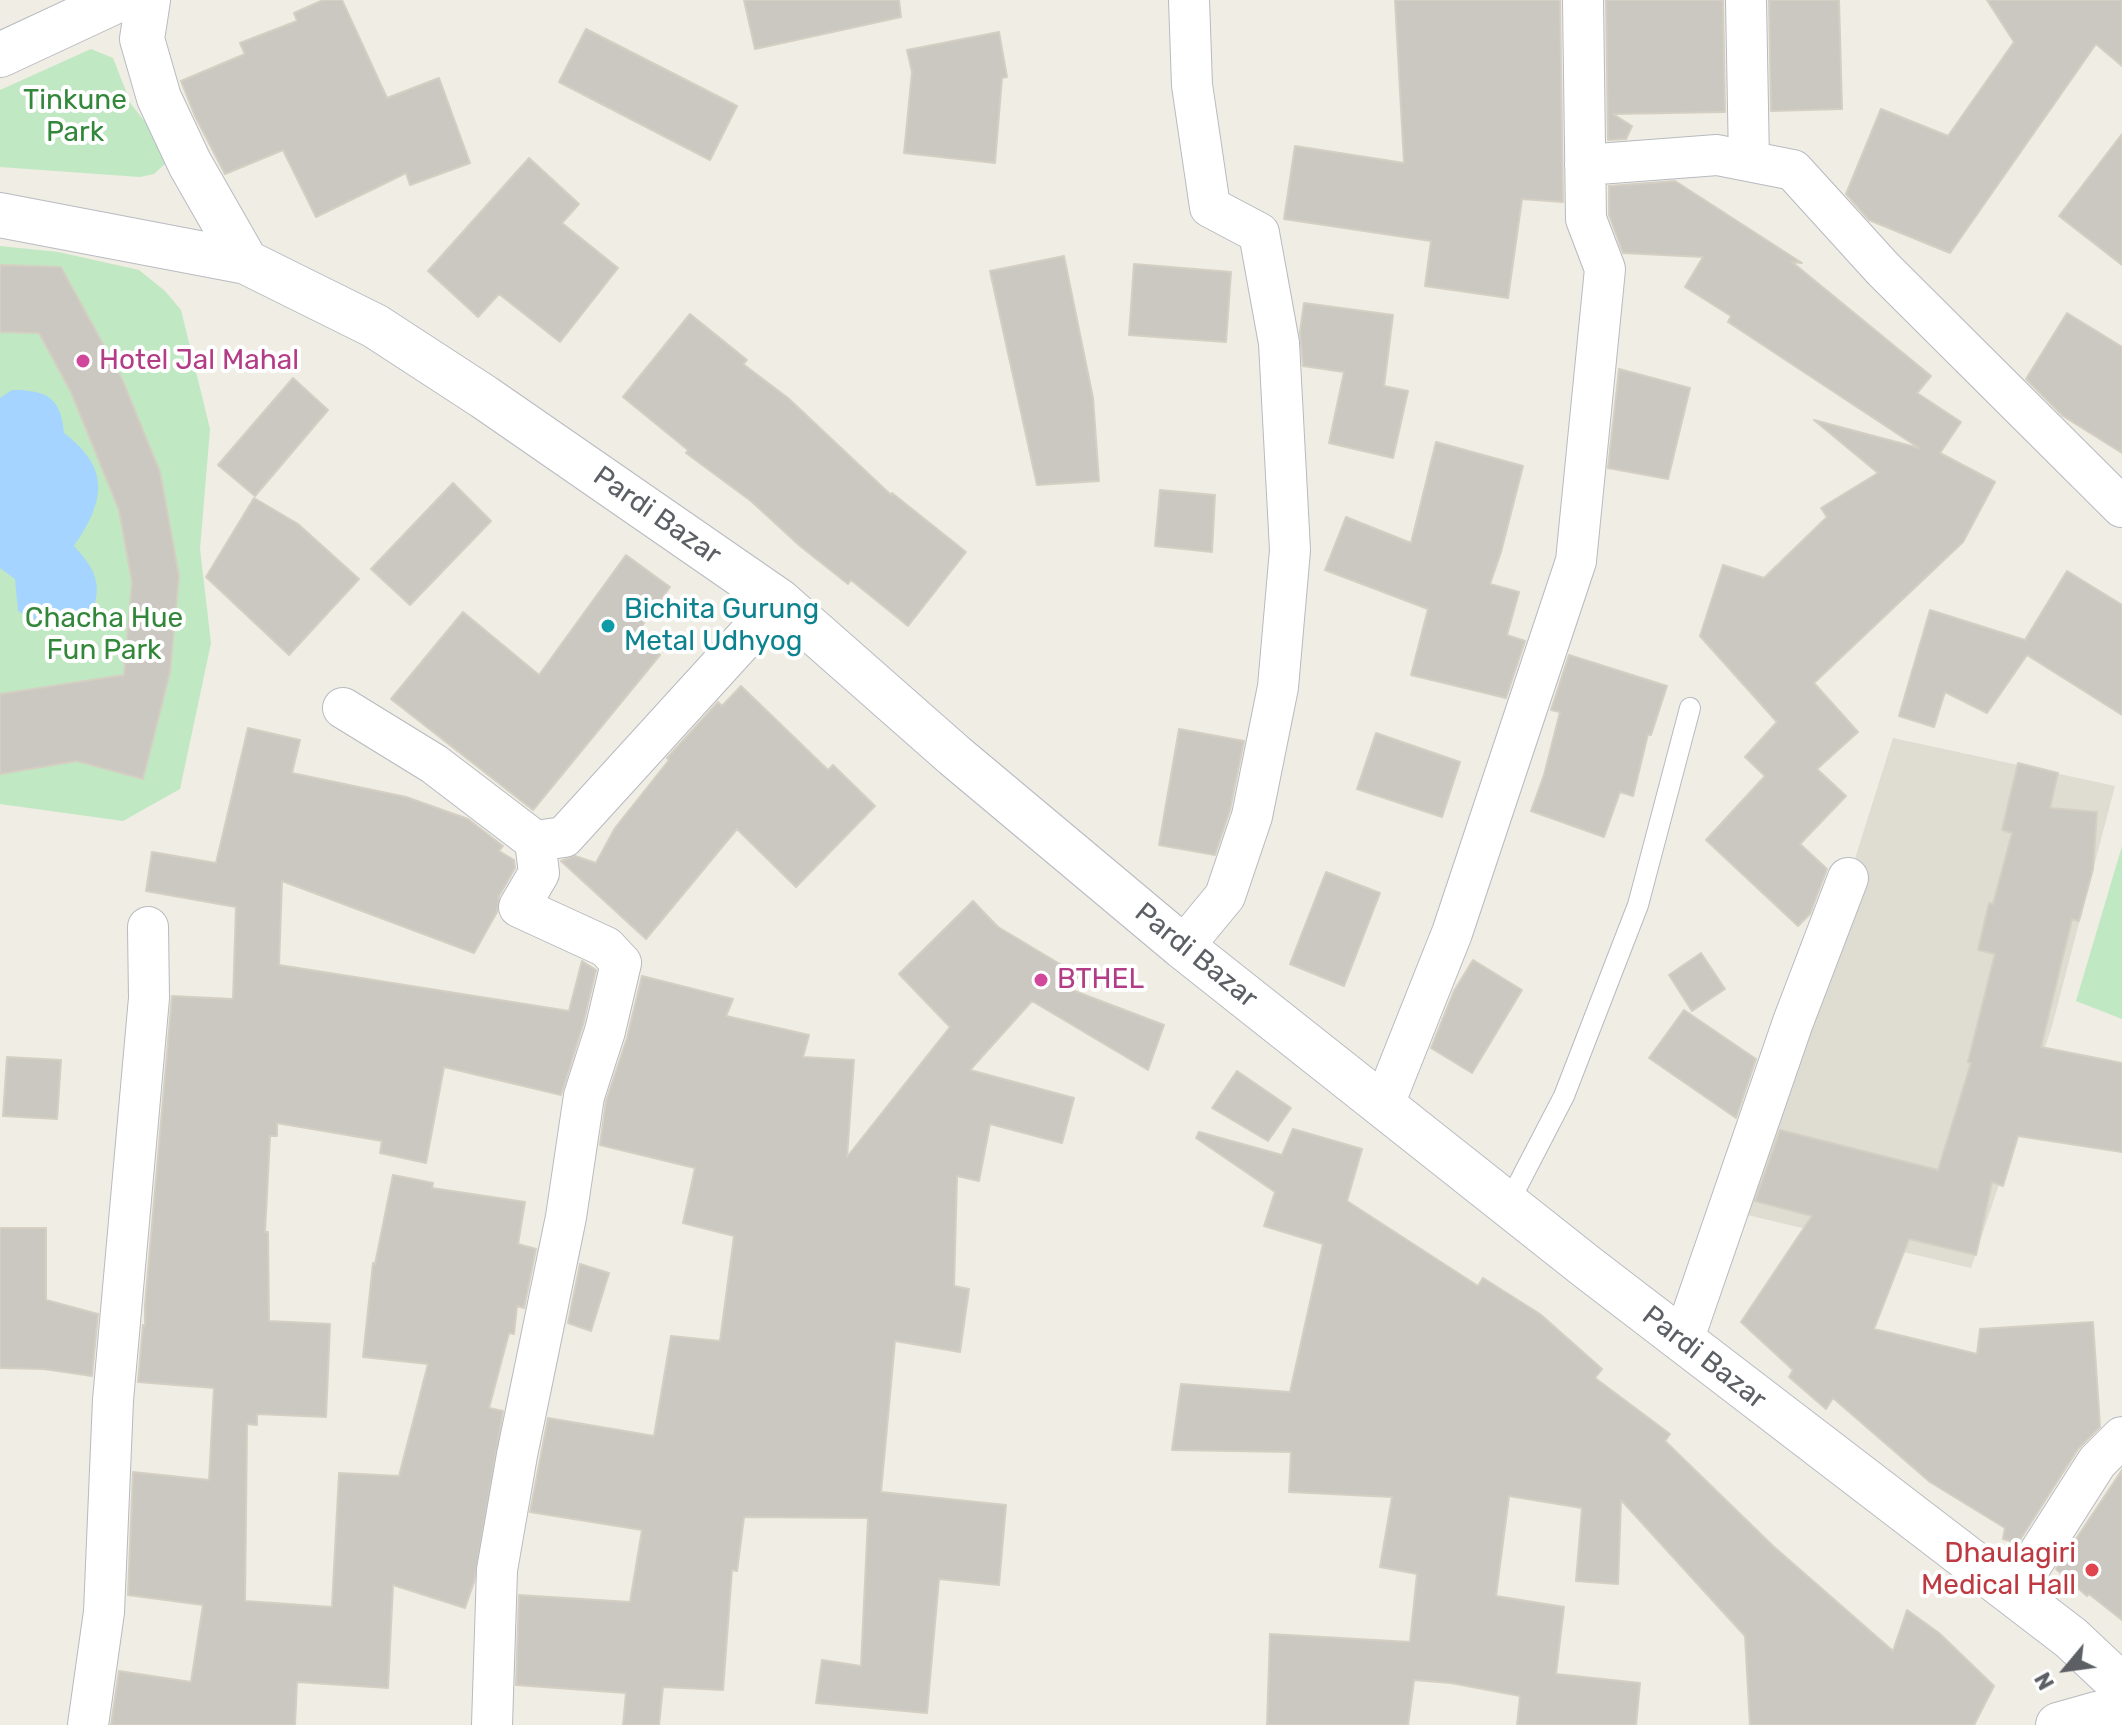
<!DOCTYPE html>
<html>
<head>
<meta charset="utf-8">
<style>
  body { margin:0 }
  #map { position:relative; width:2122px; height:1725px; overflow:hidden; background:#efede4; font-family:Rubik,sans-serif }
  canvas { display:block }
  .north { position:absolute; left:2026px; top:1629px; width:80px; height:80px; -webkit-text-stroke:6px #fff; paint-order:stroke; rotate:241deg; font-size:22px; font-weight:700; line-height:32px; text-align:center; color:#5c6065 }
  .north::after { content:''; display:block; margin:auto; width:28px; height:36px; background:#5c6065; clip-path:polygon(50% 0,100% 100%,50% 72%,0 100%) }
</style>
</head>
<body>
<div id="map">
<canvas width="2122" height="1725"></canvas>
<div class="north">N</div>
</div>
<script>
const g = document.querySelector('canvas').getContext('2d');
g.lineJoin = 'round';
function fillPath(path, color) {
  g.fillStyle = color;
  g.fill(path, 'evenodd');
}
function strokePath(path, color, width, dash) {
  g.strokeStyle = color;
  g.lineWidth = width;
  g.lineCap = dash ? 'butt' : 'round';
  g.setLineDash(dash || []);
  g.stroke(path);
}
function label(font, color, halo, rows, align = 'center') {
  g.font = font + ' Rubik,sans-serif';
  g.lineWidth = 8;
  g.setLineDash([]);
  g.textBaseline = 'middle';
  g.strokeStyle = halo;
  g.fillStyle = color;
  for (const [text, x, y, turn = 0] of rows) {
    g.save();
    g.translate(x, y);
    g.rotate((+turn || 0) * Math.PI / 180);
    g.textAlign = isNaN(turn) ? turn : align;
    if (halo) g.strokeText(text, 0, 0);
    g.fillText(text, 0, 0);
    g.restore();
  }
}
const education = new Path2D(`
  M1893,738L2115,786L2052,1026L1971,1268L1743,1214Z`);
const green = new Path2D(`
  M91,49L113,58L131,104L166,149L167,162L154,174L140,177L0,167V90Z
  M0,246L58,252L139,270L165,291L181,310L210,429L200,549L211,643L180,789L123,821L0,804Z
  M2122,846V1019L2076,1001Z`);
const water = new Path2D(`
  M12,390C46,390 61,397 64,433C111,469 105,501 74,546C96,570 103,584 91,617C58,633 49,628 18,611L15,579L0,568V398Z`);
const building = new Path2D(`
  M323,0H342L387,98L439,78L470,163L410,185L406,173L316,217L283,150L225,174L195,116L181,81L245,54L240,43L297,21L294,13Z
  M744,0H899L901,17L755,49Z
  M1395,0H1560L1563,202L1522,199L1508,298L1425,286L1431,241L1284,219L1295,146L1404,163Z
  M1606,0H1723L1725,112L1613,114L1632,126L1626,139L1608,140Z
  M1769,0H1839L1842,109L1771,111Z
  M1987,0H2122V66L2096,44L1950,253L1869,220L1846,194L1881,109L1948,136L2014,42Z
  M586,29L737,106L710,160L559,82Z
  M999,32L1007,77L1002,78L995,163L904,153L912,72L907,50Z
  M2122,134V265L2059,216Z
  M529,158L579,204L562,223L618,268L560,342L499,294L478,317L428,271Z
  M1675,181L1802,263L1792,262L1931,376L1917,393L1961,422L1940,453L1995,482L1963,542L1814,683L1858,732L1817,769L1846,796L1800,844L1827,869L1810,914L1798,926L1706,840L1765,776L1745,757L1777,722L1700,636L1723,565L1764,578L1827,517L1821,508L1878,473L1814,420L1919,448L1728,322L1731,316L1685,287L1703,257L1623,253L1609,215V186Z
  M1064,256L1093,398L1099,481L1037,485L990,271Z
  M1134,264L1231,272L1226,342L1129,335Z
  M0,265L61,267L122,379L160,472L179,576L170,672L143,779L77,761L0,774V694L124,675L132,582L119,510L71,392L39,333L0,332Z
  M1304,303L1393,315L1384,386L1408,391L1393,458L1329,443L1344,372L1303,366L1300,332Z
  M2067,313L2122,347V453L2063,416L2026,379Z
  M690,314L747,360L743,364L788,398L891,495L892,493L966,552L908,626L851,580L848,584L800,546L751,501L686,453L688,450L623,397Z
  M1619,369L1690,388L1668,479L1608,468Z
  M293,378L328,410L255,496L218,465Z
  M1436,442L1523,466L1501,552L1490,584L1519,592L1507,635L1525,641L1506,698L1411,675L1428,609L1325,570L1346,517L1411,543Z
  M453,483L491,521L410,605L371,569Z
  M1160,490L1215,495L1212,552L1155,546Z
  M254,498L298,524L359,579L289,655L206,577Z
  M626,555L670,587L636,634L660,655L533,810L391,699L463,612L539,675Z
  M2067,571L2122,605V715L2027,655L1987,713L1945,692L1934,727L1899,716L1930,610L2025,640Z
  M1569,655L1667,686L1651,735L1648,734L1633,796L1620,792L1604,837L1531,811L1544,775L1560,712L1551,710Z
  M741,686L828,770L833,765L875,806L796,887L737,829L646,939L561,861L575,856L596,863L615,828L669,760L667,758L718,702L722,706Z
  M248,728L300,740L292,773L406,797L468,819L503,846L499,851L514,860L515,868L499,896L497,912L474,953L282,881L279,965L569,1011L582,961L596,970L583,1025L561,1095L444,1067L426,1163L380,1153L382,1141L277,1123V1136H270L265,1232H268L269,1321L330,1324L326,1417L257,1414V1425L247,1424L245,1601L332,1607L339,1473L399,1476L428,1364L363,1357L373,1263L375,1264L393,1175L433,1183L432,1188L525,1202L518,1244L536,1249L524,1308L517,1306L514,1334L509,1333L489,1408L503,1411L474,1582L465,1608L393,1585L388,1688L297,1682L295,1725H111L119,1671L191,1682L203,1605L128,1595L133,1472L209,1480L214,1388L138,1382L143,1325L145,1326V1305L172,996L233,999L236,907L146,891L152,852L216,863Z
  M1179,729L1244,741L1230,810L1215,855L1159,845Z
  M1376,733L1460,762L1442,817L1357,789Z
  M2018,763L2058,773L2050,808L2097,812L2093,869L2079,921L2072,919L2041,1047L2122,1063V1152L2018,1136L2003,1186L1992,1182L1976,1255L1909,1239L1874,1329L1977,1354L1980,1329L2093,1322L2100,1427L2078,1449L2018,1543L2003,1539L2005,1528L1930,1482L1833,1398L1826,1409L1789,1377L1793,1370L1741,1322L1812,1216L1755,1201L1780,1130L1938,1170L1971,1063L1968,1062L1995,954L1978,950L1989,903L1993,904L2012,833L2002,830Z
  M1326,872L1380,893L1344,986L1290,964Z
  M973,901L998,927L1080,976L1072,990L1164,1025L1148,1070L1032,1001L970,1070L1074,1098L1062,1143L990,1124L979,1181L957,1176L954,1286L969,1289L960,1352L895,1341L881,1492L1006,1505L999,1585L939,1579L927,1713L816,1703L822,1660L861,1666L868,1518L744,1517L737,1571L732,1570L723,1690L663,1687L659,1725H623L626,1693L516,1685L519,1595L630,1602L642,1530L530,1512L548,1418L654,1436L671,1336L720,1341L734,1236L683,1223L695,1168L600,1145L606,1101L627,1038L642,976L733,999L726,1016L809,1035L803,1057L854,1060L847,1157L950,1027L899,974Z
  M1701,953L1725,989L1692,1011L1669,975Z
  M1473,960L1522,990L1472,1073L1431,1048L1454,991Z
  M1684,1010L1756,1059L1736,1118L1649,1058Z
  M7,1057L61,1060L57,1119L3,1116Z
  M1237,1071L1291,1108L1268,1141L1212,1108Z
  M1293,1129L1362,1149L1347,1201L1478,1286L1483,1278L1540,1314L1602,1369L1595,1378L1670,1434L1665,1441L1773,1546L1893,1651L1907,1610L1939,1633L1994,1686L1974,1725H1750L1745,1636L1621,1500L1618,1584L1576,1581L1582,1508L1509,1496L1496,1596L1564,1607L1556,1674L1640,1683L1636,1725H1517L1520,1696L1451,1683L1414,1680L1408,1725H1267L1270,1634L1410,1642L1417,1574L1380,1567L1392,1497L1289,1492L1291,1452L1172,1450L1181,1384L1290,1392L1323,1244L1264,1226L1275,1192L1196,1138L1199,1132L1282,1155Z
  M0,1228H46V1300L98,1314L92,1376L44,1369L0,1368Z
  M580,1264L609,1273L591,1331L568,1323Z
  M2122,1470V1620L2089,1594L2087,1596L2056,1569Z`);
const service = new Path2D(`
  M1508,1204L1564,1096L1638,905L1690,708`);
const minor = new Path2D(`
  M1746,0L1749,161
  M1585,165L1717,155L1793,170L1883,269L2122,507
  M343,708L434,764L535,841L564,837L779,601
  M1183,947L1225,896L1252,816L1278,687L1290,550L1279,343L1259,233L1210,207L1192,85L1189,0
  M1384,1104L1452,933L1576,561L1605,269L1586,219L1583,0
  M1683,1341L1793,1022L1848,878
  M2013,1594L2097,1462L2122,1437
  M88,1725L104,1612L113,1400L149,998L148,927
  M492,1725L497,1570L517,1455L566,1217L584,1096L605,1031L621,963L606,947L519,907L539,873L535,841`);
const tertiary = new Path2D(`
  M2058,1725L2097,1714L2122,1712`);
const secondary = new Path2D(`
  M148,0L142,39L159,98L190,164L246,262
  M0,55L118,0
  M0,215L246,262L375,326L484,397L779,601L955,756L1183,947L1587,1267L2071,1638L2122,1686`);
const markers = [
  [83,361,8,"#d1479c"],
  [608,626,8,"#0f9aa8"],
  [1041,980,8,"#d1479c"],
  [2092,1570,8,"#e0444e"]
];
const parkNames = [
  ["Tinkune",75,101],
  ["Park",75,133],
  ["Chacha Hue",104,619],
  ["Fun Park",104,651]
];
const hotelNames = [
  ["Hotel Jal Mahal",99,361],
  ["BTHEL",1057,980]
];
const streetNames = [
  ["Pardi Bazar",657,516,35],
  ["Pardi Bazar",1196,956,39],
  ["Pardi Bazar",1704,1358,38]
];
const cultureNames = [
  ["Bichita Gurung",624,610],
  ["Metal Udhyog",624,642]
];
const healthNames = [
  ["Dhaulagiri",2076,1554],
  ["Medical Hall",2076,1586]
];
fillPath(education, '#dfdcd2');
fillPath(green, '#c0e8c2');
fillPath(water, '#a4d4ff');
fillPath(building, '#cac8c1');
strokePath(building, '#d4cfc2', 2);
strokePath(service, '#b7babf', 22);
strokePath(minor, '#b7babf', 42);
strokePath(tertiary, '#b7babf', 46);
strokePath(secondary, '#b8bbc1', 46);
strokePath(service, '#fff', 20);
strokePath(minor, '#fff', 40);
strokePath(tertiary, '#fff', 44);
strokePath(secondary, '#fff', 44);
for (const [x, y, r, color] of markers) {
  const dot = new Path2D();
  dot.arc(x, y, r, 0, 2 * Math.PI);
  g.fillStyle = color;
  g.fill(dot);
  strokePath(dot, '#fff', 3);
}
label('28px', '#32873a', '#fff', parkNames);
label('28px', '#b23c85', '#fff', hotelNames, 'left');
label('28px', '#5c6065', '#fff', streetNames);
label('28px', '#0d838f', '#fff', cultureNames, 'left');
label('28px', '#be3a42', '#fff', healthNames, 'right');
</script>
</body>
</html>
